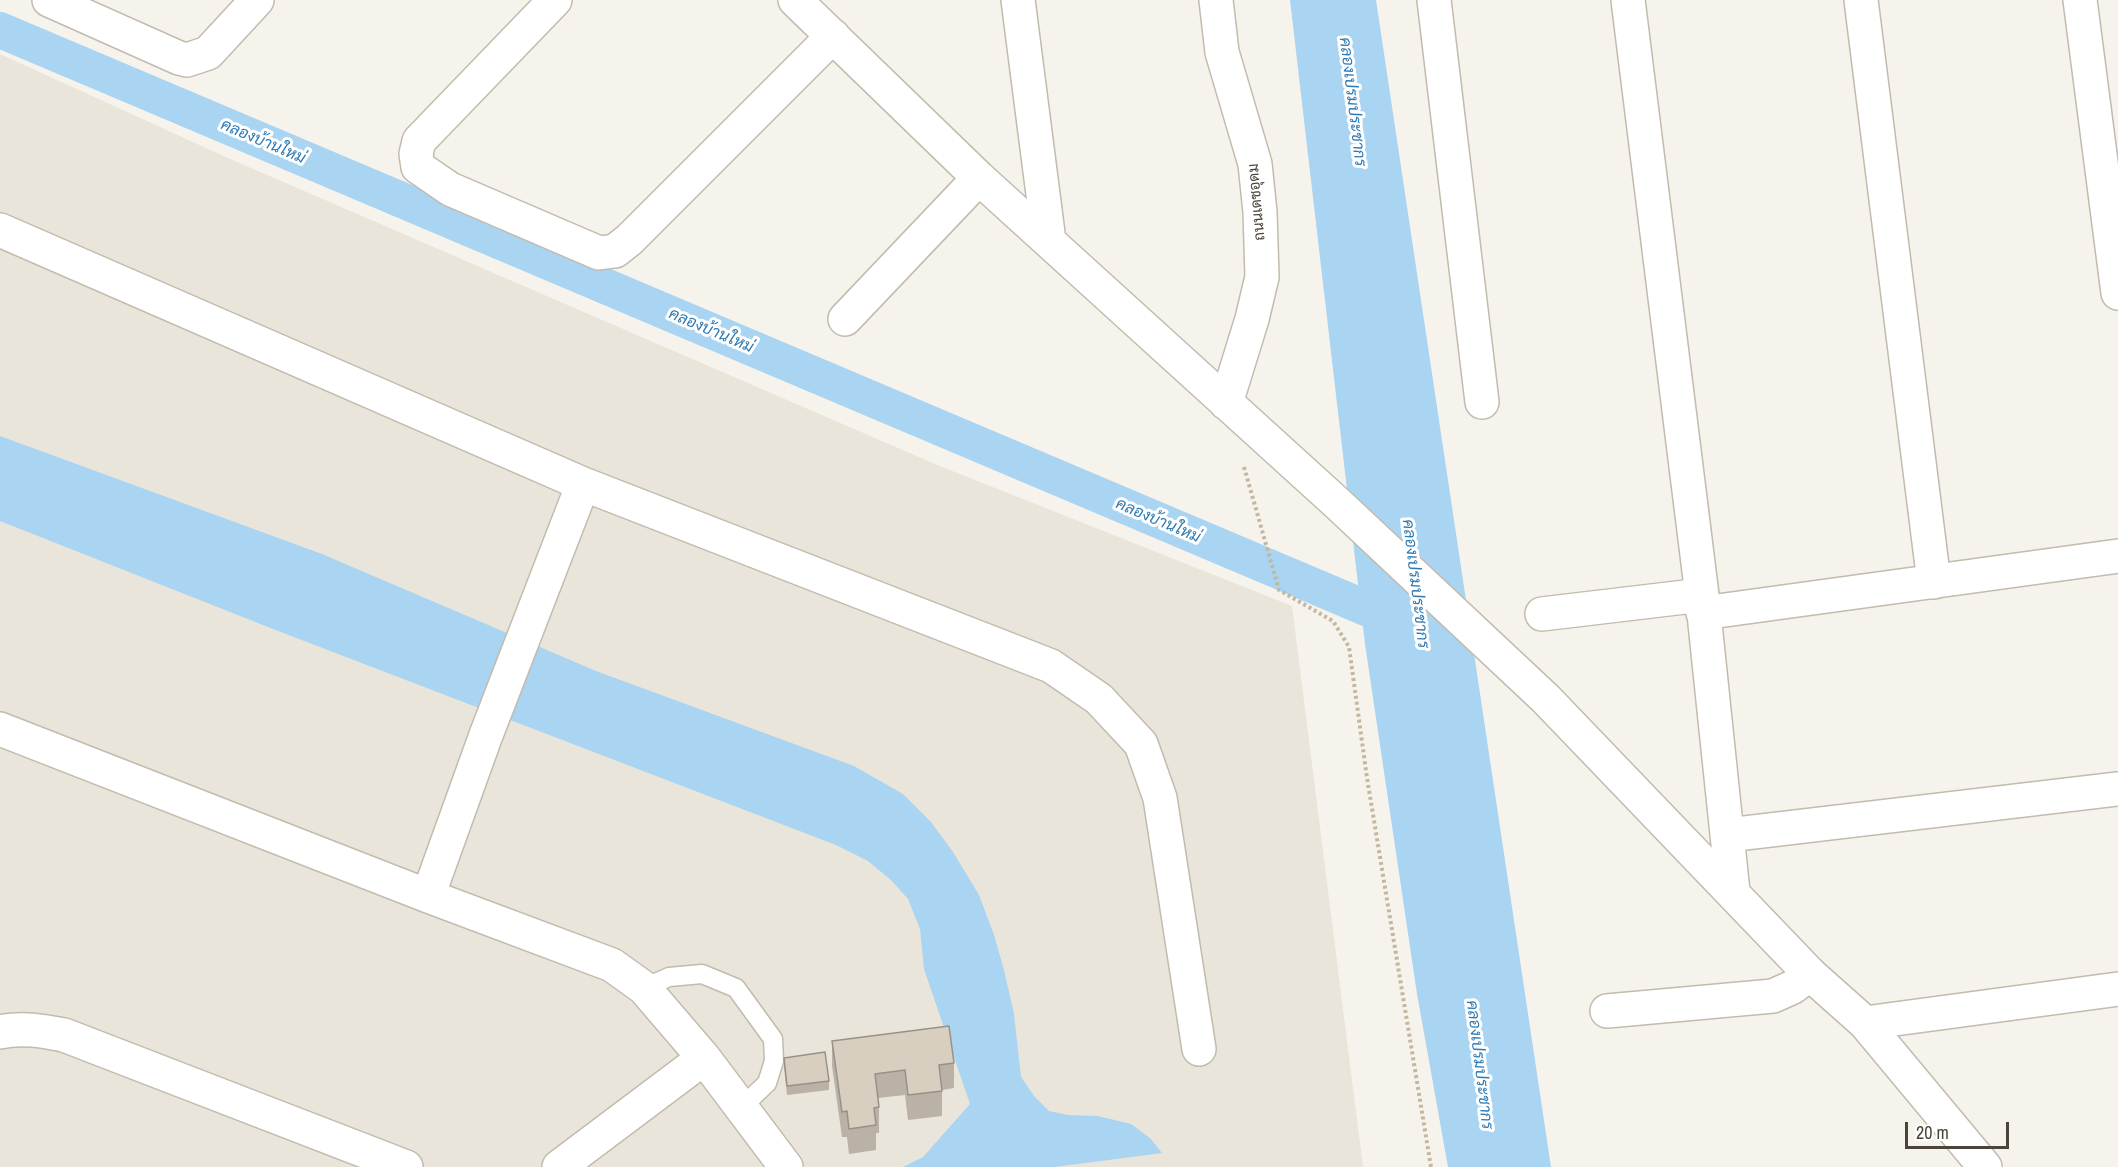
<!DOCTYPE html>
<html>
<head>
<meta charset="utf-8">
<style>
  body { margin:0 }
  #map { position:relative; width:2118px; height:1167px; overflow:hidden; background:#f6f3ec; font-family:"Archivo Narrow",sans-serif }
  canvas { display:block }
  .scale { position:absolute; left:1905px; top:1122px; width:104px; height:27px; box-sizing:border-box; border:3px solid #4b4439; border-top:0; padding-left:8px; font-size:18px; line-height:21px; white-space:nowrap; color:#4b4439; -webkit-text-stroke:4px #fff; paint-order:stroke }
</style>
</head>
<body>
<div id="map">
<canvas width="2118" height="1167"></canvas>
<div class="scale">20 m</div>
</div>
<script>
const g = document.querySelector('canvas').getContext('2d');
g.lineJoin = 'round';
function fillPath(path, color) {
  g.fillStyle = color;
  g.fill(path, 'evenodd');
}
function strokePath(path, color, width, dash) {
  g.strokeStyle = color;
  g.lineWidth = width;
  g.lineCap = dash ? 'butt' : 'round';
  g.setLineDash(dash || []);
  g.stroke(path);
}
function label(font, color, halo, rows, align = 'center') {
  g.font = font + ' "Archivo Narrow",Sarabun,sans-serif';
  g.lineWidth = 6;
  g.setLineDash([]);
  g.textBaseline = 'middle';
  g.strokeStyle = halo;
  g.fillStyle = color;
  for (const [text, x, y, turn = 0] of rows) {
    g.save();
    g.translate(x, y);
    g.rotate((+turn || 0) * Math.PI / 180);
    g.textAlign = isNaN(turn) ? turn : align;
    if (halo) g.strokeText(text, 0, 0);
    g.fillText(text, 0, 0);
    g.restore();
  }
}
const residential = new Path2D(`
  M0,54L228,158L935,464L1292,606L1363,1167H0Z`);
const water = new Path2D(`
  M1290,0H1376L1551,1167H1448L1417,994L1365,644Z
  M0,436L322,554L596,671L854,766L903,794L931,822L953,852L979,895L994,935L1004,970L1014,1014L1021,1077L1034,1096L1049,1111L1068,1115L1098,1116L1131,1124L1150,1138L1162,1153L1055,1167H903L923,1157L970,1104L924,969L920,929L908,899L891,880L868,861L836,845L273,629L0,521Z`);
const canal = new Path2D(`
  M0,30L1406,625`);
const path = new Path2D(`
  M1244,467L1279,590L1333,621L1349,647L1367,778L1431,1167`);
const service = new Path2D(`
  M644,988L669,977L702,974L736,988L773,1039L774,1061L767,1083L742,1107`);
const minor = new Path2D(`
  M49,0L179,58L187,60L208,53L257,0
  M555,0L419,141L416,154L418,167L450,189L599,253L615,251L629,240L833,36
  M795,0L979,178L1337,503L1546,699L1810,974L1865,1023L1985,1167
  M1018,0L1049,241
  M1216,0L1222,52L1255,164L1260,212L1262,277L1252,319L1226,403
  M1434,0L1482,402
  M1628,0L1702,595L1733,892
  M1861,0L1934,582
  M2080,0L2118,293
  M0,230L583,484L1051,666L1099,699L1141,744L1160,798L1199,1049
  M845,319L979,178
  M1703,613L2118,556
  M1542,614L1702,595
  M0,729L428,896L612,965L644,988L704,1058L786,1167
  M1728,835L2118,789
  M428,896L486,735L583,484
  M1607,1011L1773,996L1793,987L1810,974
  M1865,1023L2118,989
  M0,1032C21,1027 43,1031 64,1035L406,1167
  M559,1167L704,1058`);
const wall = new Path2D(`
  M832,1041L954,1063V1088L942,1090V1116L908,1120L905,1095L878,1098L879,1107V1133H876V1150L849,1154L847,1137H842L832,1066Z
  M784,1058L829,1081V1090L787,1095L784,1067Z`);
const building = new Path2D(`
  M949,1026L954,1063L939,1065L942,1091L908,1095L905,1070L875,1074L879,1107L874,1108L876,1125L849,1129L847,1111L842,1112L832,1041Z
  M825,1052L829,1081L787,1086L784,1058Z`);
const streetNames = [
  ["ถนนเดชอุดม",1257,202,-95]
];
const waterNames = [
  ["คลองเปรมประชากร",1352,102,83],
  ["คลองบ้านใหม่",263,142,23],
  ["คลองบ้านใหม่",711,331,23],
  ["คลองบ้านใหม่",1158,521,23],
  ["คลองเปรมประชากร",1415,584,83],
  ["คลองเปรมประชากร",1479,1065,83]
];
fillPath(residential, '#eae5da');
fillPath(water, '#a9d4f2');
strokePath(canal, '#a9d4f2', 36);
strokePath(service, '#c2bbae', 21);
strokePath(minor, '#c2bbae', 36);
strokePath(path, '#c4b79f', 4, [3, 3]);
strokePath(service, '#fff', 18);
strokePath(minor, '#fff', 33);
fillPath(wall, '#bab2a6');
fillPath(building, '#d8cfc1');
strokePath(building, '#979187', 1.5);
label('15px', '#4b4439', '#fff', streetNames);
label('italic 16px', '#2e7ab2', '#fff', waterNames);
</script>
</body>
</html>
